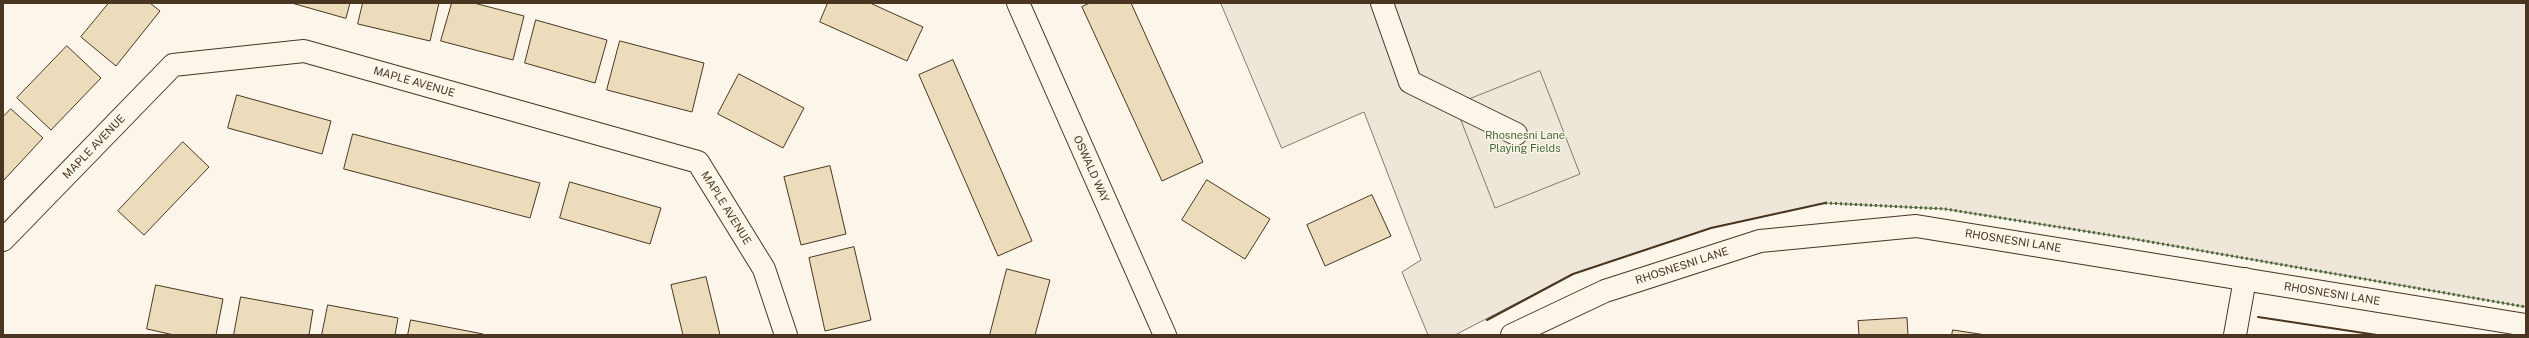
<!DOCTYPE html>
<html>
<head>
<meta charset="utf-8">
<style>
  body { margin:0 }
  #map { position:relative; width:2529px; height:338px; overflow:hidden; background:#fbf6e9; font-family:"Public Sans",sans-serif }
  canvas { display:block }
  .frame { position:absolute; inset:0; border:4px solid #4a3520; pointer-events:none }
</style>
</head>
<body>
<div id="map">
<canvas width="2529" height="338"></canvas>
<div class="frame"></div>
</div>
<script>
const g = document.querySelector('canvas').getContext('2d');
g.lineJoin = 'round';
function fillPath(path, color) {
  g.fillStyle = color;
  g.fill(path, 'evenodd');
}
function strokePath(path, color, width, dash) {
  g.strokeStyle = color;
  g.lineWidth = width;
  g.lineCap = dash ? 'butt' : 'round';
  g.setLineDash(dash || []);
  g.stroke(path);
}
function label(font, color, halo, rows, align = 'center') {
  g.font = font + ' "Public Sans",sans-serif';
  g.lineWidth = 3;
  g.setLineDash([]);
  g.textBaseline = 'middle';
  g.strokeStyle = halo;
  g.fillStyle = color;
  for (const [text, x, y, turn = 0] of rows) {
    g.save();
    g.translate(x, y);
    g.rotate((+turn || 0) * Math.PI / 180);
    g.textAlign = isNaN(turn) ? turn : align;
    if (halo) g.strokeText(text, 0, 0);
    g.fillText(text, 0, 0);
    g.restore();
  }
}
const green = new Path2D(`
  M1221,3H2526V307L2128,238L1945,209L1825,203L1711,228L1573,274L1455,335H1428L1402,272L1421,260L1364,112L1282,148Z`);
const parking = new Path2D(`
  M1540,71L1580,174L1495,208L1455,105Z`);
const building = new Path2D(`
  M109,3H150L160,11L116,66L81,37Z
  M292,3H350L346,18Z
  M363,3H439L430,41L358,24Z
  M452,3H474L524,16L513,60L441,41Z
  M828,3H870L923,27L907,61L820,22Z
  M1090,3H1131L1203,162L1162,181L1082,7Z
  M536,20L607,40L595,83L525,63Z
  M620,41L704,63L692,112L607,90Z
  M67,46L101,78L51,130L17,98Z
  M953,60L1032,241L998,256L919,75Z
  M739,74L804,108L783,148L718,114Z
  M237,95L331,121L322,154L228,128Z
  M11,109L43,138L3,181V117Z
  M353,134L540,183L530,218L344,169Z
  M183,142L209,167L144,235L118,211Z
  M830,166L846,234L801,245L784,177Z
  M1207,180L1270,219L1245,259L1182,220Z
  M570,182L661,208L650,244L560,218Z
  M1372,195L1391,236L1325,266L1307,225Z
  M854,247L871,320L825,331L809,258Z
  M1007,269L1050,280L1035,335H990Z
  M706,277L720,335H683L671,285Z
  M156,285L223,299L216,335H174L147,329Z
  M241,297L313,310L309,335H234Z
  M328,305L398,318L395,335H322Z
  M1907,318L1908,335H1859L1858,321Z
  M411,320L483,334V335H408Z
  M1953,330L1986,335H1952Z`);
const minor = new Path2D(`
  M1018,3L1165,335
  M1382,3L1410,82L1516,134
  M3,240L173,65L304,51L698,162L764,269L786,335
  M2235,335L2245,279`);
const major = new Path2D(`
  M1512,335L1605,291L1760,241L1916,226L2526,325`);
const hedge = new Path2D(`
  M1825,203L1945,209L2128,238L2526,307`);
const wall = new Path2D(`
  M2258,317L2377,335
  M1487,320L1573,274L1711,228L1825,203`);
const streetNames = [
  ["MAPLE AVENUE",414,82,16],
  ["MAPLE AVENUE",94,147,-46],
  ["OSWALD WAY",1091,169,66],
  ["MAPLE AVENUE",726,208,58],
  ["RHOSNESNI LANE",2013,241,9],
  ["RHOSNESNI LANE",1682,266,-18],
  ["RHOSNESNI LANE",2332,294,9]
];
const parkNames = [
  ["Rhosnesni Lane",1525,136],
  ["Playing Fields",1525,149]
];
fillPath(green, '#ede6d9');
strokePath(green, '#887966', 1);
fillPath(parking, '#ede7d9');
strokePath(parking, '#887966', 1);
fillPath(building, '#ecdcbc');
strokePath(building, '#4a3520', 1);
strokePath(minor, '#4a3520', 24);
strokePath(major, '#4a3520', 24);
strokePath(minor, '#fbf6e9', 22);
strokePath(major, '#fbf6e9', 22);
strokePath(hedge, '#436837', 3, [2, 3]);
strokePath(wall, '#4a3520', 2);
label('11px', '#4a3520', '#fbf6e9', streetNames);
label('11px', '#436837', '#fbf6e9', parkNames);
</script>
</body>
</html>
